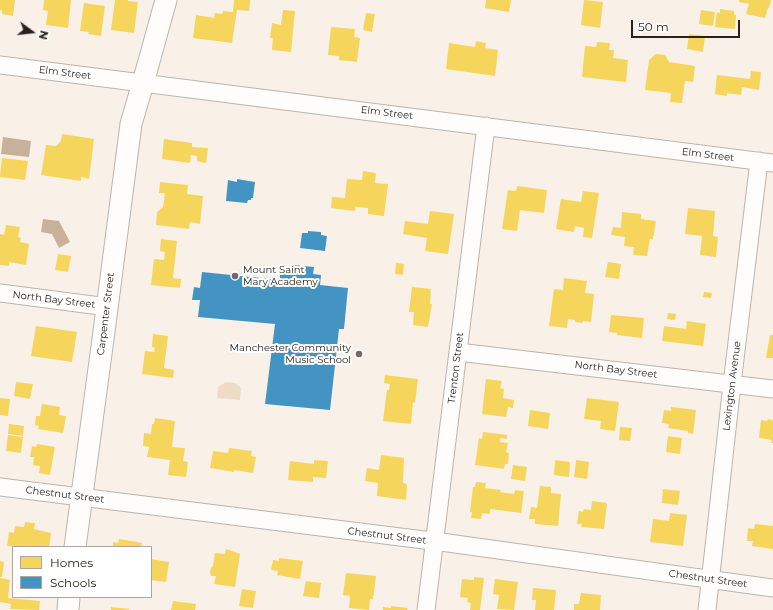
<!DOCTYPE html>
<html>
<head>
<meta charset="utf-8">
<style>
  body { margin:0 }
  #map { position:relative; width:773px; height:610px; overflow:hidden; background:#f9f0e8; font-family:Montserrat,sans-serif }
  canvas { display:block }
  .legend { position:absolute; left:12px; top:546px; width:140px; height:52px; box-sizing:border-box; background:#fff; border:1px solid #a9a7a4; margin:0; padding:5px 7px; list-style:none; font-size:12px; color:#29221c }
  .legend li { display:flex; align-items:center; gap:8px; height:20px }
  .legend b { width:20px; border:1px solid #a9a7a4 }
  .north { position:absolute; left:12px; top:12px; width:40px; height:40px; -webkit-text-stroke:3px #fff; paint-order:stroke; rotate:105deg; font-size:11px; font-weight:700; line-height:16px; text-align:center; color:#29221c }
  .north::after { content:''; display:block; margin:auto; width:14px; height:18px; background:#29221c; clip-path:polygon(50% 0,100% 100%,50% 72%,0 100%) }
  .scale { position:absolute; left:631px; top:20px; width:109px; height:18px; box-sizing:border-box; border:2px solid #29221c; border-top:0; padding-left:5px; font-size:12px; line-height:14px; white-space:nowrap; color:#29221c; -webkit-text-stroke:3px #fff; paint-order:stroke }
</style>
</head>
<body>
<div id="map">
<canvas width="773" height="610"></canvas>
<ul class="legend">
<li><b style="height:11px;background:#f6d55c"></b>Homes</li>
<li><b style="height:11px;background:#4393c3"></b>Schools</li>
</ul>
<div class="north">N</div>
<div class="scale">50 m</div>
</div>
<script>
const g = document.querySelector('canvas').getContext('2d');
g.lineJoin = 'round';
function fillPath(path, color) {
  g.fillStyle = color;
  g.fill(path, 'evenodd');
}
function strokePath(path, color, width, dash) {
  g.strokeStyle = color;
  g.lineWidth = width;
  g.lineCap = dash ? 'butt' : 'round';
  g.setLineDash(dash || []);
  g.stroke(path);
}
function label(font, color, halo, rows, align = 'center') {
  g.font = font + ' Montserrat,sans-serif';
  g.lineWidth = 4;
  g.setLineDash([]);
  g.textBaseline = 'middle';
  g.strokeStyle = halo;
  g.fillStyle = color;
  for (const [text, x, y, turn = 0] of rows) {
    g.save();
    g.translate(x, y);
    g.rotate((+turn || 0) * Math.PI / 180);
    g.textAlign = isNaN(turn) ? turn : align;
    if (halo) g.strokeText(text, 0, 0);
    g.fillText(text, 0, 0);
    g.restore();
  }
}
const green = new Path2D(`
  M226,382L235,383L241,388L240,400L217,398L218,387Z`);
const water = new Path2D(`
  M3,137L31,141L29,157L1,154Z
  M43,219L59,221L70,242L59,248L52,234L41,232Z`);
const homes = new Path2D(`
  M0,0H15L13,16L2,14V10H0Z
  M44,0H71L68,28L46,25L48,11L43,10Z
  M115,0H128V1L138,2L134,33L111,30Z
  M234,0H250L249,11L237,10L232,43L193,38L196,15L214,18L215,13L222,14L223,11L233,12Z
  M486,0H511L509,12L485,8Z
  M584,0L603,2L600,28L581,25Z
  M739,0H771L769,8H768L765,18L746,14L749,4L739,2Z
  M84,3L105,6L101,36L88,34L89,32L80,31Z
  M720,9L734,11V15H736L735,29L715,27L717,12L720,13Z
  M283,10L295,11L291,52L272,50L273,38H270L272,23L281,25Z
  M701,10L715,12L713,26L699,24Z
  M366,13L375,14L372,32L363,30Z
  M331,27L355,29L354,37L360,38L357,62L339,60V56L328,55Z
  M689,34L705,36L703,52L687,49Z
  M476,41L486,43L485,48L498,50L495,76L446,69L449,43L475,47Z
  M597,42L610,43L609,50H614L613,58L628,60L626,82L582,77L585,46L596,47Z
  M656,54L665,55L669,62L695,66L693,82L685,81L682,103L670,102L671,93L645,90L649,60Z
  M751,71L761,72L759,90L742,87L741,95L727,93V96L715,94L717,75L750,79Z
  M62,134L94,139L89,179L81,177V181L41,175L46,145L56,146L61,141Z
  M164,139L192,143V147L208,148L206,163L197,161V156L191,155L190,163L162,159Z
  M2,158L28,161L25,180L0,177Z
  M363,171L376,173L375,183L388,184L384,216L368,214V208L355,207V211L331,208L332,197L345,198L347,179L362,180Z
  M160,182L188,185L187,194L203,196L200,224L190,222L189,229L156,225L157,212L163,207L165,193H159Z
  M517,186L547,190L544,213L520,210L517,231L502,229L508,190L516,191Z
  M583,191L599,193L592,238L583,237L584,228L575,226L574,232L556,229L561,199L581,202Z
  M688,208L715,211L713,236L718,237L716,257L700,255L702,236L685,234Z
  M430,211L454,214L448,254L425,251L427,238L403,234L405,221L428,224Z
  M622,212L641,214V219L656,221L653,239H650L647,256L633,255L634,247L624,246L625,237L611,235L613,227L621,228Z
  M6,225L20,227L18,237L21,238L20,242L29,244L26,265L9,262V266L0,265V234L4,235Z
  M161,239L177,241L173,278L181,279L180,288L151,285L154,259L164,260L165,252L160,251Z
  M58,254L71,256L68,272L55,270Z
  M608,262L621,264L619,279L605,277Z
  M396,263L404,264L403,275L395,274Z
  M564,278L587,281L585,293L594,294L591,322L583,321V323L575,322V320L568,319L567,328L549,326L554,289L563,290Z
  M412,287L431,289L430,304H432L428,327L413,325L414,312H409Z
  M704,292L712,293L711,298L703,297Z
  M668,313L676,314L675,320L667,319Z
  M611,315L644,318L642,338L617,335V333L609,332Z
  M687,321L706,324L703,346L662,341L664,326L686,329Z
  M36,326L77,332L72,362L31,356Z
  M153,334L168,336L164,368L174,370L173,378L142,374L145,351L154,352L155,348L152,347Z
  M770,335H773V358H766Z
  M385,375L418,379L415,403L413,402L411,424L383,421L387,390H389L390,384L384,383Z
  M486,379L502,381L500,388L504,389L503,398L514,400L513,408L508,407L506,417L482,414Z
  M16,382L33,384L30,399L14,396Z
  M0,398L10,399L8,416L0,415Z
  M587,398L619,402L615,431L600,429L601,421L584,419Z
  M42,404L60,407L59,415L66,416L63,433L38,429L39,426L35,425L36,416H40Z
  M671,407L696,410L693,434L688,433V431L668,428L669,424L662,423L664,410L671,411Z
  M530,410L550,413L548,429L528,426Z
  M155,418L175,421L172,447L185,448L183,461L188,462L186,477L168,475L170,460L147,457L149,447L143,446L144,433L151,434L152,424H154Z
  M768,419L773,420V443H771L772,440L759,438L761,420L767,421Z
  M9,424L24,426L23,436L8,434Z
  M620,427L632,428L630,441L619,440Z
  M483,432L507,435V439L500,438V442L508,443L506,452L509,453L508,464H505L504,469L475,465L479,438L482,439Z
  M8,435L23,437L21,453L6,451Z
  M668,436L682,438L680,454L666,452Z
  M37,444L55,447L50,475L39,473L40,466L33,465L34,457H30L32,446L36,447Z
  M229,448L252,451L251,456L256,457L253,473L234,470V472L210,468L213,451L228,453Z
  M381,455L404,458L403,483L407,484L406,500L377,496L378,483L365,481L367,468L379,470Z
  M314,460L328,461L326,478L313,477V482L288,480L290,461L314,464Z
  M555,460L570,462L569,477L554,475Z
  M576,460L589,462L587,479L574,477Z
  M513,465L527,467L525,481L511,479Z
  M476,482L486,483L485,488L501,490L500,492L514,494L515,490L524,491L521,513L490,509V514L482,513L481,519L471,518L472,512H470L473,487H475Z
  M540,486L551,487V493L561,494L558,526L535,524V519H529L531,507L537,508Z
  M663,489L680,491L678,505L662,503Z
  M592,501L607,503L604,529L581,527L582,524H577L579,511L583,512L584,509L591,510Z
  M670,513L687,515L683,546L650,542L653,519L669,521Z
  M25,522L35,523L34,529L51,533L49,547L7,546L9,532L14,533L15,526L24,527Z
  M755,524L773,526V549L752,546L753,541H747L748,528L754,529Z
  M119,539L142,543L141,547H113V542L118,543Z
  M226,549L240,554L235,587L214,584L216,576H211L210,573L211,568L213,566L215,553L225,554Z
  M279,558L303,561L300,579L277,575L278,571L271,570L273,560L279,561Z
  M151,559L169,562L166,582L151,580Z
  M0,561L4,562L2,577H0Z
  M346,573L376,576L373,599H370L369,610L349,608L350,596L343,595Z
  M474,577L484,578L480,610H470L471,603L467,602L468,598L460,597L462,579L474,580Z
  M0,578L10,580L8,598L40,601L39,610L10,609L11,604L0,602Z
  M495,579L518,582L514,610L497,609L499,595L493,594Z
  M306,581L321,583L319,598L303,596Z
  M533,588L556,590L554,610H535L536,600H532Z
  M242,589L256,591L253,608L239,606Z
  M581,593L601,595L600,610H574V604H579Z
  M173,601L196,604L195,610H171Z
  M391,606L408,608L407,610H383V607L391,608Z
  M111,607L129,609V610H111Z`);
const schools = new Path2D(`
  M237,179L255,182L253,198H251V200H248L247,203L226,201L228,180L237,182Z
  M308,231L321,232V235L327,236L325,251L300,248L302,233H308Z
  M293,265L314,267L313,274L321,275L320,285L348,288L344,329H339L330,410L265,404L275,324L198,317L200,300H192L194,287L200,288L202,272L280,280V272L292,274Z`);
const minor = new Path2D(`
  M0,65L773,163
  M0,293L108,307
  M458,352L773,389
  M0,487L448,543L773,588
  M426,610L486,126
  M707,610L732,384L759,161`);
const tertiary = new Path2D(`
  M75,547L105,324L131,124L143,83L166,0
  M68,610L69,597`);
const markers = [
  [235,276,4,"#726a63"],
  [359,354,4,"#726a63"]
];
const streetNames = [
  ["Elm Street",65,73,7],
  ["Elm Street",387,113,7],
  ["Elm Street",708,155,7],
  ["North Bay Street",54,300,7],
  ["Carpenter Street",106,314,-83],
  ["Trenton Street",456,368,-83],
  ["North Bay Street",616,370,7],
  ["Lexington Avenue",732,386,-83],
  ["Chestnut Street",65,495,7],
  ["Chestnut Street",387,536,7],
  ["Chestnut Street",708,579,8]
];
const poiNames = [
  ["Mount Saint",243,270],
  ["Mary Academy",243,282],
  ["Manchester Community",351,348,"right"],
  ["Music School",351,360,"right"]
];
fillPath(green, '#efdac6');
fillPath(water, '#c8b19b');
fillPath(homes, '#f6d55c');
fillPath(schools, '#4393c3');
strokePath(minor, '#bbb4ad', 19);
strokePath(tertiary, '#bbb4ad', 23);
strokePath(minor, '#fefdfc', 17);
strokePath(tertiary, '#fefdfc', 21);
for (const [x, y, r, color] of markers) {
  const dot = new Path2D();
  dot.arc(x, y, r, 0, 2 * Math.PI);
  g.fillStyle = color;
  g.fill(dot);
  strokePath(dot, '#fff', 1.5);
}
label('10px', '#29221c', '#fff', streetNames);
label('10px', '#29221c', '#fff', poiNames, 'left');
</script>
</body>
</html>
